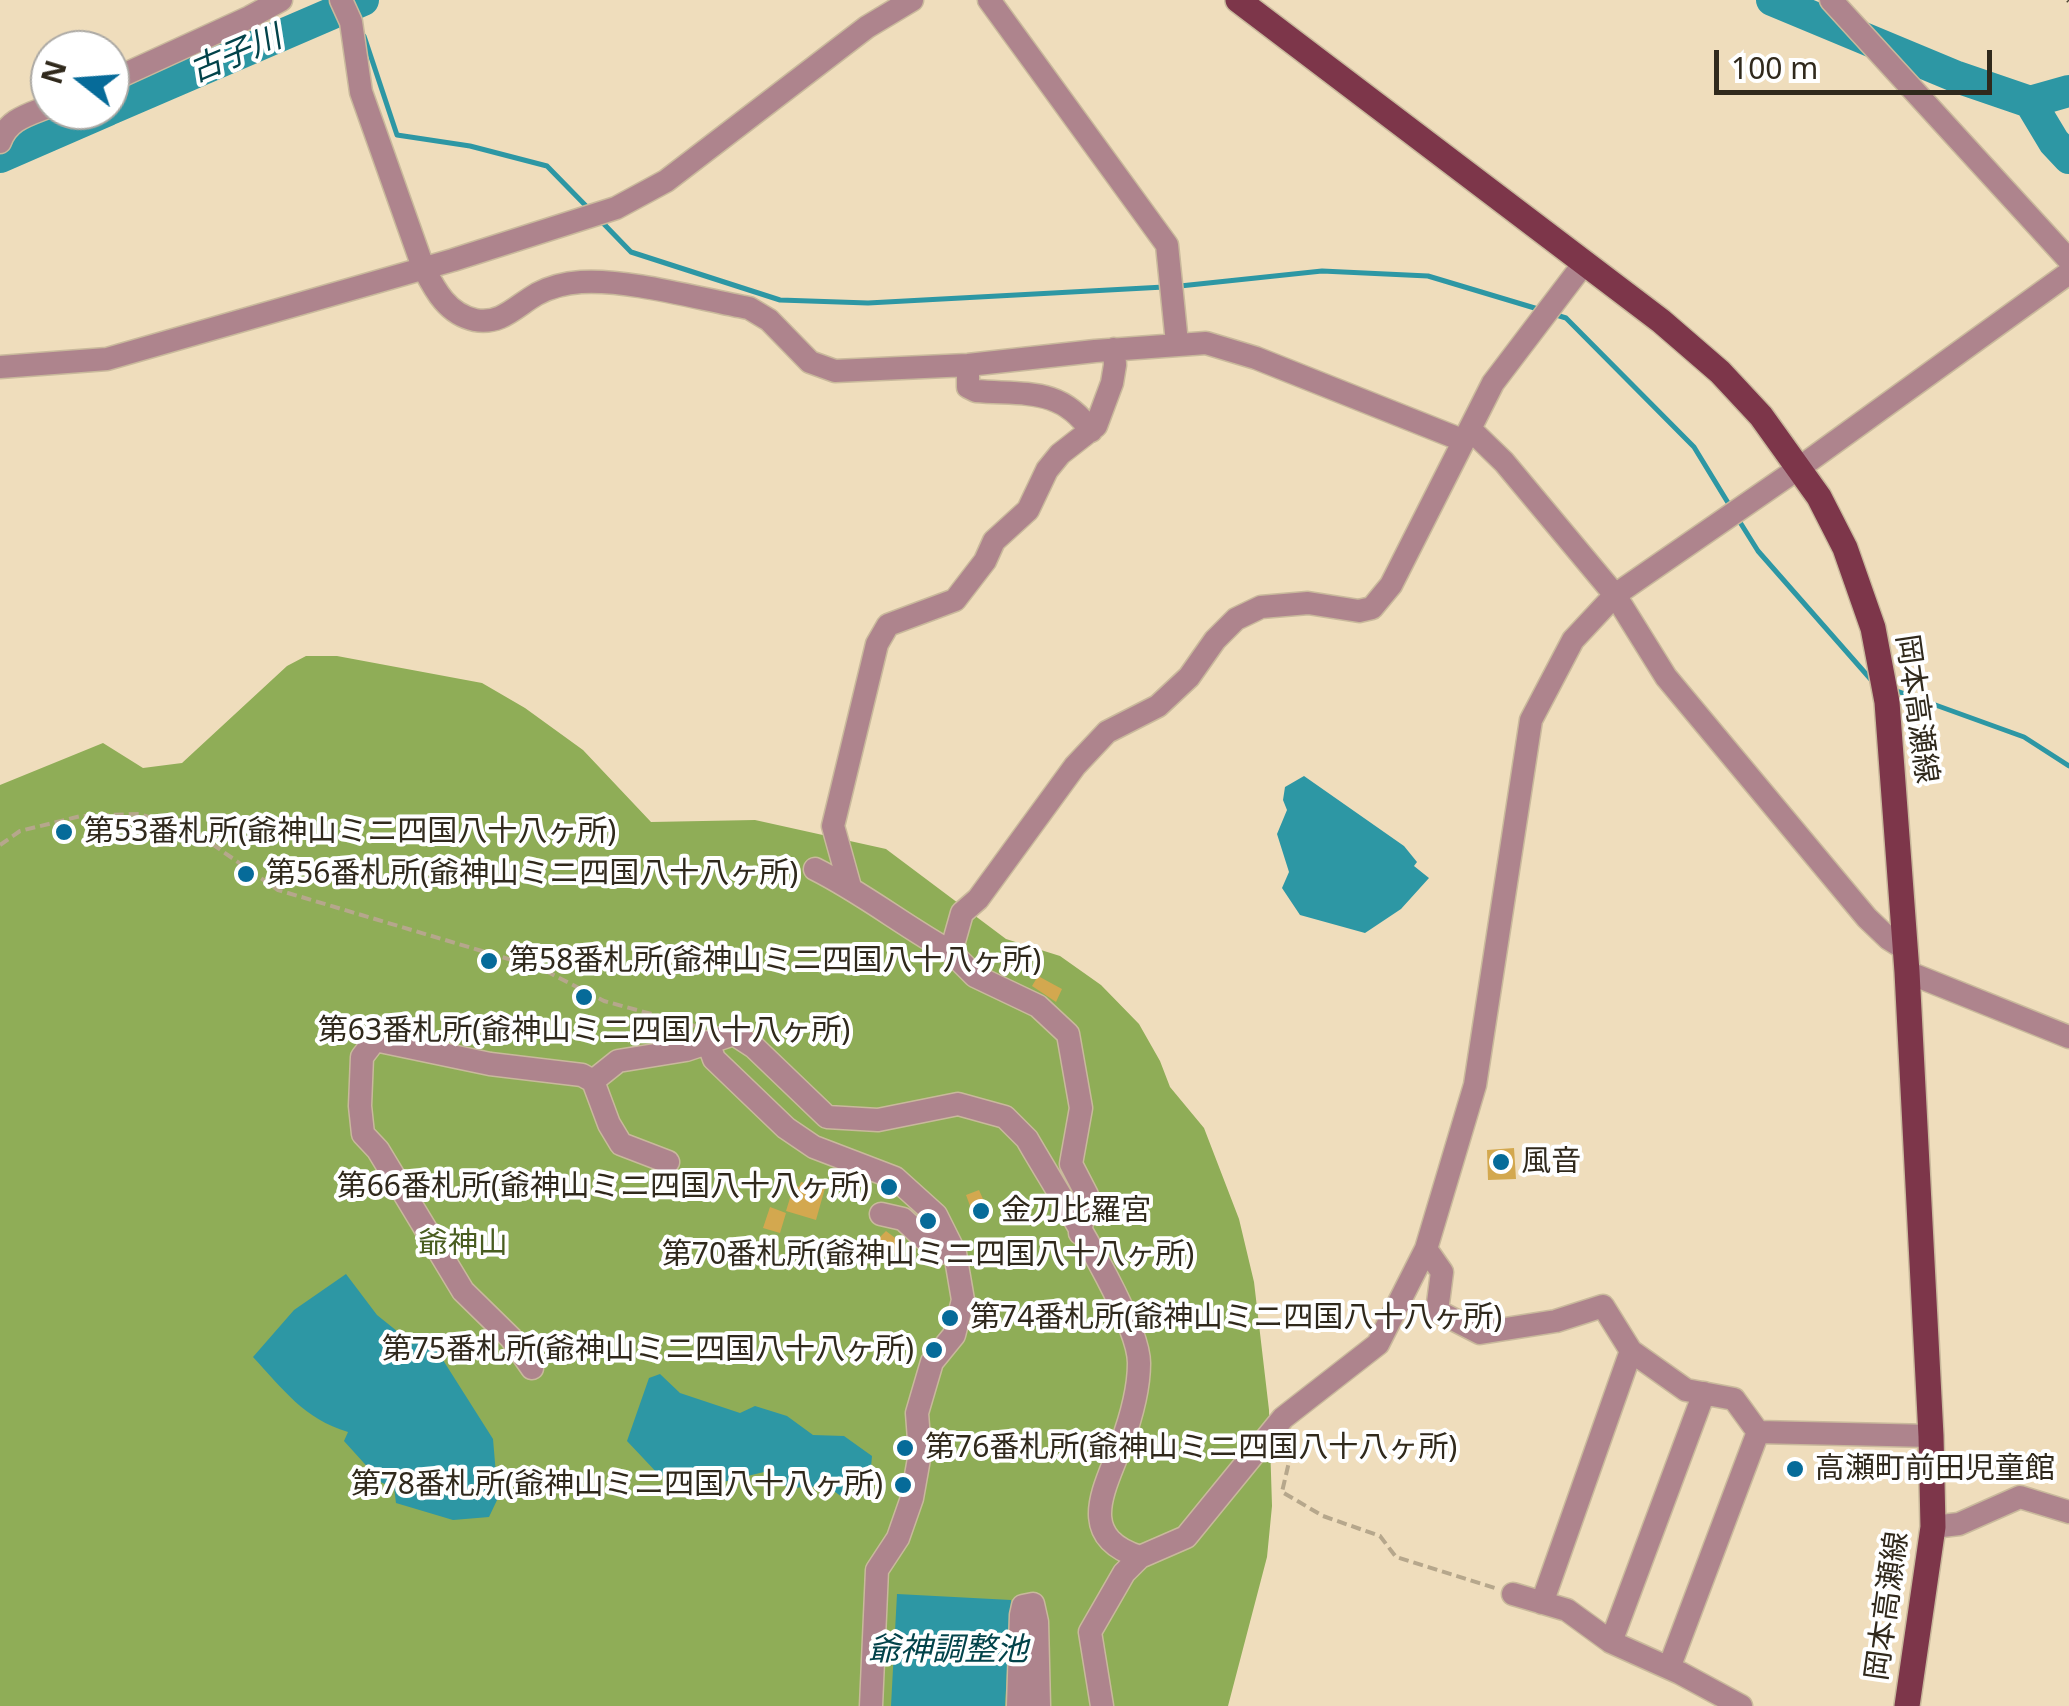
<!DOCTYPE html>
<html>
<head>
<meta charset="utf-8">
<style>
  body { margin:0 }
  #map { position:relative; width:2069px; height:1706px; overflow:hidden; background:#efddbc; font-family:"Noto Sans",sans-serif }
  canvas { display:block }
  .north { position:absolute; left:30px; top:30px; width:100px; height:100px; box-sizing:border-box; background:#fff; border:2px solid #aca9a4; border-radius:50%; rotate:287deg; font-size:28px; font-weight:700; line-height:40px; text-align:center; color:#30291c }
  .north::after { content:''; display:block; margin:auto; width:35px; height:45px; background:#066b99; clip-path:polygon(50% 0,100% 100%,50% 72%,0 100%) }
  .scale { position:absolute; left:1714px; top:50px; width:278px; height:45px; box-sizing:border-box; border:5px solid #30291c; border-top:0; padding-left:12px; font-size:30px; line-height:35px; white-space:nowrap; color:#30291c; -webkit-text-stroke:8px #fff; paint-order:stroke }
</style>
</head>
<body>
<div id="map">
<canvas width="2069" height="1706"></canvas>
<div class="north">N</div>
<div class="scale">100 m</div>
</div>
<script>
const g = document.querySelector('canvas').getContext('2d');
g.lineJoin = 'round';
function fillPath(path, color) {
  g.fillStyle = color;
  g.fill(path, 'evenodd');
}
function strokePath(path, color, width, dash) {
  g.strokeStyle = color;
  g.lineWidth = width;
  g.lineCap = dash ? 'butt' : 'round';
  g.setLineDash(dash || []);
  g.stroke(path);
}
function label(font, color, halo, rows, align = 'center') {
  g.font = font + ' "Noto Sans","Noto Sans JP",sans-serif';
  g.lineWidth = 8;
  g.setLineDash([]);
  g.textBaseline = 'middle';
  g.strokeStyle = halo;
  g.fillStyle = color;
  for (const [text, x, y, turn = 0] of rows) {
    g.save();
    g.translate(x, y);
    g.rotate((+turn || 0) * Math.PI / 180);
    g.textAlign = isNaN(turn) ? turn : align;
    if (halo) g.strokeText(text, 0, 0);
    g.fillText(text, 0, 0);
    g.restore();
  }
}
const forest = new Path2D(`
  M306,656H337L482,683L525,708L583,750L651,822L755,820L886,849L1006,939L1060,956L1101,985L1139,1024L1160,1061L1170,1087L1204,1128L1239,1219L1254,1282L1269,1410L1272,1506L1267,1557L1228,1706H0V785L103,743L143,768L182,763L287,666Z`);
const water = new Path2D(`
  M1304,776L1404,846L1417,862L1414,866L1429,878L1401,909L1365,933L1300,915L1282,888L1289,872L1277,834L1287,810L1283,800L1285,787Z
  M346,1274L377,1315L413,1344L429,1338L493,1439L498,1498L489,1517L453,1520L396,1503L394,1487L382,1483L344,1441L348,1432C304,1419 283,1389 253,1357L294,1310Z
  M660,1374L680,1393L740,1413L755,1406L787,1416L813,1435L844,1436L872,1456L870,1478L842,1497L827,1486L789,1488L764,1472L719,1483L706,1474L660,1476L627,1441L649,1378Z
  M897,1594L1011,1600L1005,1706H891Z`);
const stream = new Path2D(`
  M364,36L397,135L470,146L547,166L590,210
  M601,221L631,252L780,300L868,303L1164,287
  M1180,286L1322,271L1428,276L1538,309
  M1553,314L1566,318L1694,447L1730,506
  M1738,519L1758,551L1874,683
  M1894,690L2024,737L2069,766`);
const river = new Path2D(`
  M1772,0L1957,77L2030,102L2069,91
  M2030,102L2054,142L2069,158
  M110,109L363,0
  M0,157L108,110`);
const building = new Path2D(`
  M1038,976L1062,989L1056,1002L1032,986Z
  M1514,1148L1516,1179L1488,1180L1487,1150Z
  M801,1182L825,1188L816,1220L786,1211L794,1185L799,1187Z
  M979,1190L991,1217L976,1222L966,1195Z
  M770,1207L786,1213L780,1233L763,1228Z
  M886,1231L903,1244L893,1255L877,1240Z`);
const path = new Path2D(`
  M0,845L20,831L81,816L139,814L192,830L278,890L542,969L604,1001L695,1026
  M1295,1436L1282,1492L1323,1516L1380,1536L1396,1557L1495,1588`);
const minor = new Path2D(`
  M341,0L351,22L361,92L423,267C435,290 447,314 475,320C501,325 516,306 537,294C550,287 566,283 581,282C630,279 699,299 749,308L769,320L810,362L835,371L968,365L1095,351L1206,343L1256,358L1462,440
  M989,0L1167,245L1177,343
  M1831,0L2069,260
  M110,81L250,17L281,0
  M0,142C8,119 28,115 50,106
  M968,365V387L976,391C1025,395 1061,387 1091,431
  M0,367L107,359L453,260L616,208L666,181L867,27L912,0
  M1471,430L1504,462L1615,595L1666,677L1867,918L1889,939L1905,949
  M815,869C863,893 904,926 951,952L962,913L978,899L1075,766L1107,732L1158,706L1189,677L1215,640L1236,619L1261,607L1308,603L1359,611L1372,608L1391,585L1493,383L1585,262
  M850,887L833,826L877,644L888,625L955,600L985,561L994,541L1028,510L1047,470L1060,454L1096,426L1112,383L1115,365L1114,349
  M951,952L975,976L1038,1006L1068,1034L1081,1108L1071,1164L1087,1195L1080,1233
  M1907,972L2069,1037
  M708,1042L714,1059L786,1128L814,1147L895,1178L936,1215L955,1253L963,1300L954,1335L932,1362L917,1413L920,1453L912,1498L898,1538L877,1570L871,1706
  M593,1081L609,1124L621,1144L668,1162
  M881,1214L903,1219L940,1253L952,1248
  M1426,1249L1442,1272L1437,1311L1480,1333L1556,1321L1603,1306L1631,1351L1686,1390L1734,1399L1758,1432L1931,1436
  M532,1368L511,1338L463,1291L378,1150L363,1134L360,1106L362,1057L375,1040L490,1064L582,1075L593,1081L618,1061L686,1050L734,1034L754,1047L827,1117L878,1120L958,1104L1005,1117L1027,1139C1053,1185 1139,1317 1139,1363C1139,1391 1131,1418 1121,1445C1105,1489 1075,1536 1140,1557
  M1933,1527L1959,1524L2020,1497L2069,1512
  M1513,1594L1567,1610L1611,1642L1680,1673L1741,1706
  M1542,1603L1631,1351
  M1611,1642L1704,1393
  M1669,1668L1758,1432
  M1018,1706L1021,1615L1023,1606L1033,1604L1037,1622L1039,1706
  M1102,1706L1090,1632L1124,1573L1140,1557L1186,1537L1283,1418L1378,1344L1426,1249L1475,1085L1531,720L1573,640L1615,595L1799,468L2069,273`);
const major = new Path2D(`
  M1238,0L1661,321L1720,372L1761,416L1819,497L1845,548L1873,628L1887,702L1907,972L1931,1436L1933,1527L1907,1706`);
const rail = new Path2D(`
  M2068,0L2069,1`);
const markers = [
  [64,832,10,"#066b99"],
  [246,874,10,"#066b99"],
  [489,961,10,"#066b99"],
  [584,997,10,"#066b99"],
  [1501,1162,10,"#066b99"],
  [889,1187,10,"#066b99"],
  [981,1211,10,"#066b99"],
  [928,1221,10,"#066b99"],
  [950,1318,10,"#066b99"],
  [934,1350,10,"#066b99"],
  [905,1448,10,"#066b99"],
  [1795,1469,10,"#066b99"],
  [903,1485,10,"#066b99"]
];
const streetNames = [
  ["岡本高瀬線",1916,709,82],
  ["岡本高瀬線",1888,1606,-82]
];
const poiNames = [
  ["第53番札所(爺神山ミニ四国八十八ヶ所)",84,832],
  ["第56番札所(爺神山ミニ四国八十八ヶ所)",266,874],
  ["第58番札所(爺神山ミニ四国八十八ヶ所)",509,961],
  ["第63番札所(爺神山ミニ四国八十八ヶ所)",584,1031,"center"],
  ["風音",1521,1162],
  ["第66番札所(爺神山ミニ四国八十八ヶ所)",869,1187,"right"],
  ["金刀比羅宮",1001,1211],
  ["第70番札所(爺神山ミニ四国八十八ヶ所)",928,1255,"center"],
  ["第74番札所(爺神山ミニ四国八十八ヶ所)",970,1318],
  ["第75番札所(爺神山ミニ四国八十八ヶ所)",914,1350,"right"],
  ["第76番札所(爺神山ミニ四国八十八ヶ所)",925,1448],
  ["高瀬町前田児童館",1815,1469],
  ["第78番札所(爺神山ミニ四国八十八ヶ所)",883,1485,"right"]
];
const parkNames = [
  ["爺神山",463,1244]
];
const waterNames = [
  ["古子川",236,55,-23],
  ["爺神調整池",948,1651]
];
fillPath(forest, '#8fad57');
fillPath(water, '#2d97a4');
strokePath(stream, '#2d97a4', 5);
strokePath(river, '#2d97a4', 32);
fillPath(building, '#d3a84f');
strokePath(minor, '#c9b99c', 25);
strokePath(major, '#c9b99c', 28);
strokePath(path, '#b6a78c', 4, [10, 5]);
strokePath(minor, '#ae848d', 22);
strokePath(major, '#7d364a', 25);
strokePath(rail, '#4e4535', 5, [15, 8]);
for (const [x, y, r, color] of markers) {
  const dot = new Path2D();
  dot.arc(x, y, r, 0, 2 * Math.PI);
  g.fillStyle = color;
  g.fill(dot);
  strokePath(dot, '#fff', 4);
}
label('30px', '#30291c', '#fff', streetNames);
label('30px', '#30291c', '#fff', poiNames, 'left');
label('30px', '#495d20', '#fff', parkNames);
label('italic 32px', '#02434a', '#fff', waterNames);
</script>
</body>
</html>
